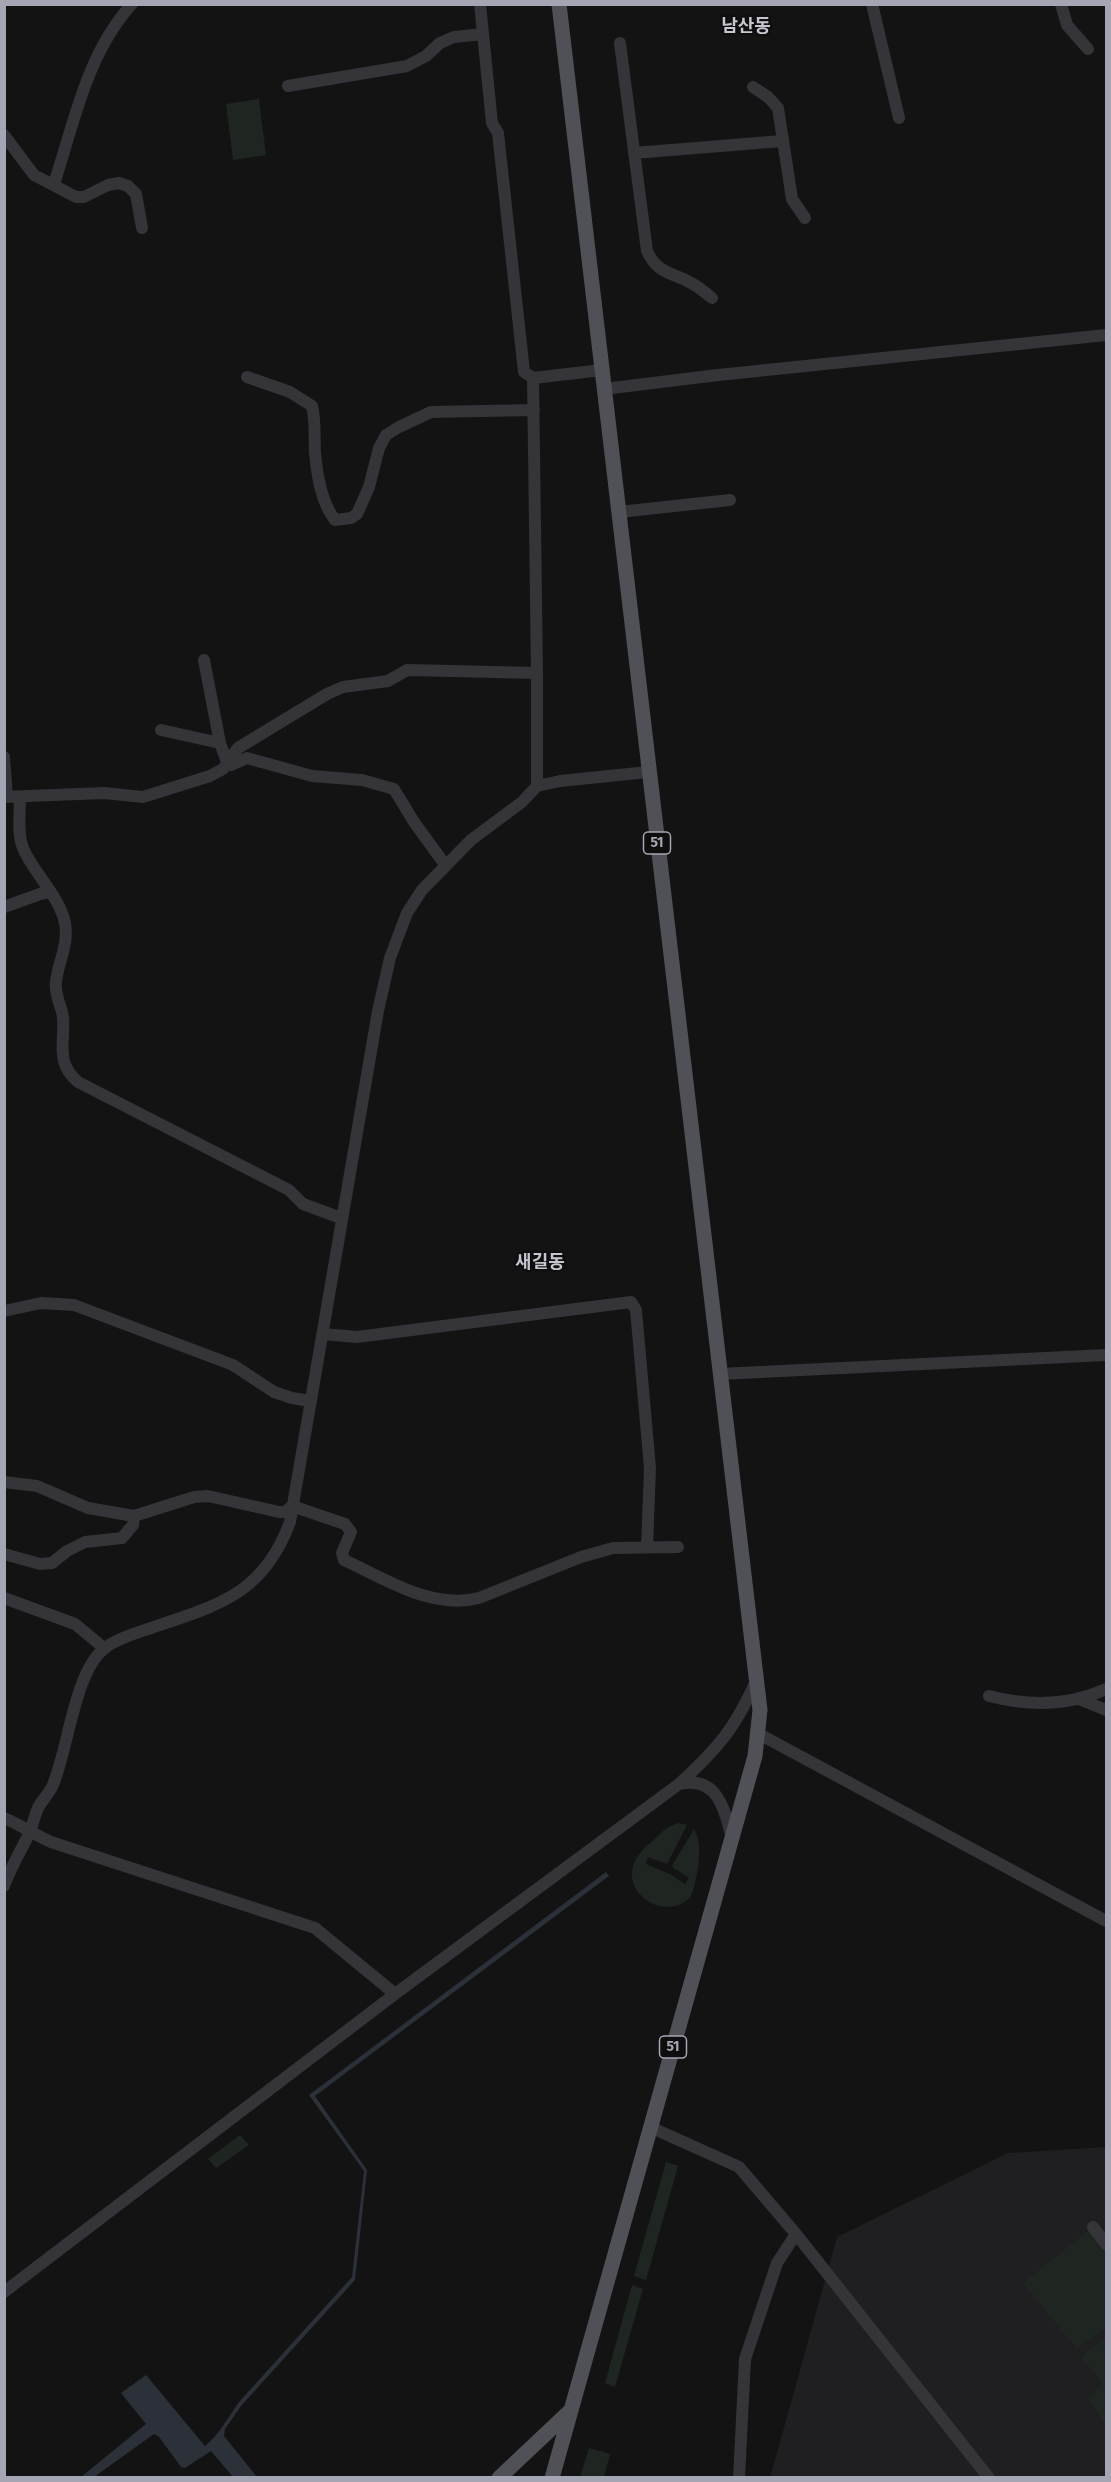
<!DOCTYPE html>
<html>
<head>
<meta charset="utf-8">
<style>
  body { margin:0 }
  #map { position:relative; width:1111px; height:2482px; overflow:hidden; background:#131314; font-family:"Fira Sans",sans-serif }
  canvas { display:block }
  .frame { position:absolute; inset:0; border:6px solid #a5a6b3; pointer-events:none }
</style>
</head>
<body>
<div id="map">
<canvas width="1111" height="2482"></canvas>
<div class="frame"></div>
</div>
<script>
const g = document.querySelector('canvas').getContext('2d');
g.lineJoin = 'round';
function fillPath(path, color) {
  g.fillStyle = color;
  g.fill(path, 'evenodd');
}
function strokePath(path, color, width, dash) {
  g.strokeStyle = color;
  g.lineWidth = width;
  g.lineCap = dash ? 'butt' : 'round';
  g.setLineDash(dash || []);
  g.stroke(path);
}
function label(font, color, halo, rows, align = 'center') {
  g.font = font + ' "Fira Sans","Noto Sans KR",sans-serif';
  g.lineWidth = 4.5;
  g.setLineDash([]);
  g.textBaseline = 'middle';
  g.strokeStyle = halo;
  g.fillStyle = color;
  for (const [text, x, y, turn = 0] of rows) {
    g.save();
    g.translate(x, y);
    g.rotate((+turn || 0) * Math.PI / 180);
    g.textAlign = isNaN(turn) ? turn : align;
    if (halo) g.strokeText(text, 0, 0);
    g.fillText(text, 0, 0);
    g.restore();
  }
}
const built = new Path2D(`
  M1106,2147V2477L770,2478L837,2237L1008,2153Z`);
const green = new Path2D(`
  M259,99L266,155L233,160L226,104Z
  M679,1823L687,1825L667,1864L648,1857L646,1864L670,1874L685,1884L689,1878L672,1867L673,1864L694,1829C702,1842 699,1864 696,1879C694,1886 693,1896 687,1900C659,1924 604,1881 649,1844C659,1836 666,1825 679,1823Z
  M240,2135L249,2145L216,2168L208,2159Z
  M666,2162L678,2166L646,2280L634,2276Z
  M1089,2230L1106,2251V2327L1077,2349L1023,2283Z
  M632,2285L643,2289L615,2387L605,2383Z
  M1106,2337V2425L1088,2398L1103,2384L1081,2357Z
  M589,2448L610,2454L604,2477H580Z`);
const water = new Path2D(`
  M606,1872L609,1876L315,2096L367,2170L355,2280L241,2406L225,2429L224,2436L257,2477H233L211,2451L185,2468L181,2467L159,2437L154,2434L94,2477H81L146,2424L121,2393L146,2375L205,2446C218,2436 229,2416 239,2402L352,2277L364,2171L309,2095Z`);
const minor = new Path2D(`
  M480,4L492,123L498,133L524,372L533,378
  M872,4L899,118
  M1061,4L1067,25L1088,49
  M620,43L647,251C658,275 673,272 693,284C700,288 706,293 712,298
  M288,86L407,66L426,56L440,43L454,37L483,34
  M753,87L768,97L778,108L792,199L805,218
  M4,135L34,175L76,197H84L108,185L119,183L128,186L136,194L142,228
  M634,153L782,141
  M54,184C74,123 87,53 132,4
  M247,377L290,392L312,406C316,422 314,436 315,453C317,475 321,502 335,520L351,518L357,514L369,487L379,448L386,435L399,427L431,412L534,410
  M604,389L718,375L1106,335
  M619,512L730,500
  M204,660L220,743
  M161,730L220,743L227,762L231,765L247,758L312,776L362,780L394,789L414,822L446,866
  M4,757L7,797
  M537,786V673L533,378L602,370
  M4,797L104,793L143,797L210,776L223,769L238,748L327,694L343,687L388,681L407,670L537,673
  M20,797C20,812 17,834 23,848C34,874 59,895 65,923C69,945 58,962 56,982C54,995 62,1006 63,1018C65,1044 55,1062 78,1082L289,1190L303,1204L341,1218
  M4,907L40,894L50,892
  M4,1311L41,1303L74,1305L233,1365L274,1392L292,1398L310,1401
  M323,1334L357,1337L631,1302L636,1310L650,1468L647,1547
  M720,1374L1106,1355
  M4,1482L37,1486L88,1508L134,1516L194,1497L208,1496L279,1512H285L292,1506L345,1524L351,1532L342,1553L344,1560C386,1579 431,1610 479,1598L581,1557L613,1548L678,1547
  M4,1554L40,1564L52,1563L67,1551L85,1542L122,1538L133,1525L134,1516
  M4,1598L75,1624L104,1648
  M989,1696C1028,1706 1069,1706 1106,1689
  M1079,1699L1106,1710
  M759,1734L1106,1921
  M680,1784C718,1775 725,1811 732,1839
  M4,1818C21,1825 35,1835 51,1842L315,1928L395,1994
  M4,1886C10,1869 20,1852 28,1836C33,1827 34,1815 39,1806C43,1800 48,1794 52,1787C68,1752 74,1671 105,1648C118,1638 137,1633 151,1628C218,1605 263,1595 290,1522L378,1011L390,958L407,913L422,890L471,840L522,802L537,786L560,781L648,772
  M650,2127L739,2167L796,2234L989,2478
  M1093,2227L1106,2244
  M4,2292L395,1994L679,1784C717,1749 735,1729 756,1681
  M739,2478L745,2359L777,2263L796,2234`);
const major = new Path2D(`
  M499,2478L569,2412
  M552,2478L755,1756L760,1710L559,4`);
const shields = [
  [657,843,27],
  [673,2047,27]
];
const shieldNames = [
  ["51",657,843],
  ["51",673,2047]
];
const quarterNames = [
  ["남산동",746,27],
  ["새길동",540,1263]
];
fillPath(built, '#1f1f21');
fillPath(green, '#1f2621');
fillPath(water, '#2c3039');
strokePath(minor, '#343439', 12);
strokePath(major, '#505057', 15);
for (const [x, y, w] of shields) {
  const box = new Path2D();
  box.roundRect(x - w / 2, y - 11, w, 22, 4.5);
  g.fillStyle = '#0e0e0f';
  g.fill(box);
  strokePath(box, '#a5a6b3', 1.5);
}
label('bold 14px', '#a5a6b3', null, shieldNames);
label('bold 18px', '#c6c6d0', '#0e0e0f', quarterNames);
</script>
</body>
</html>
